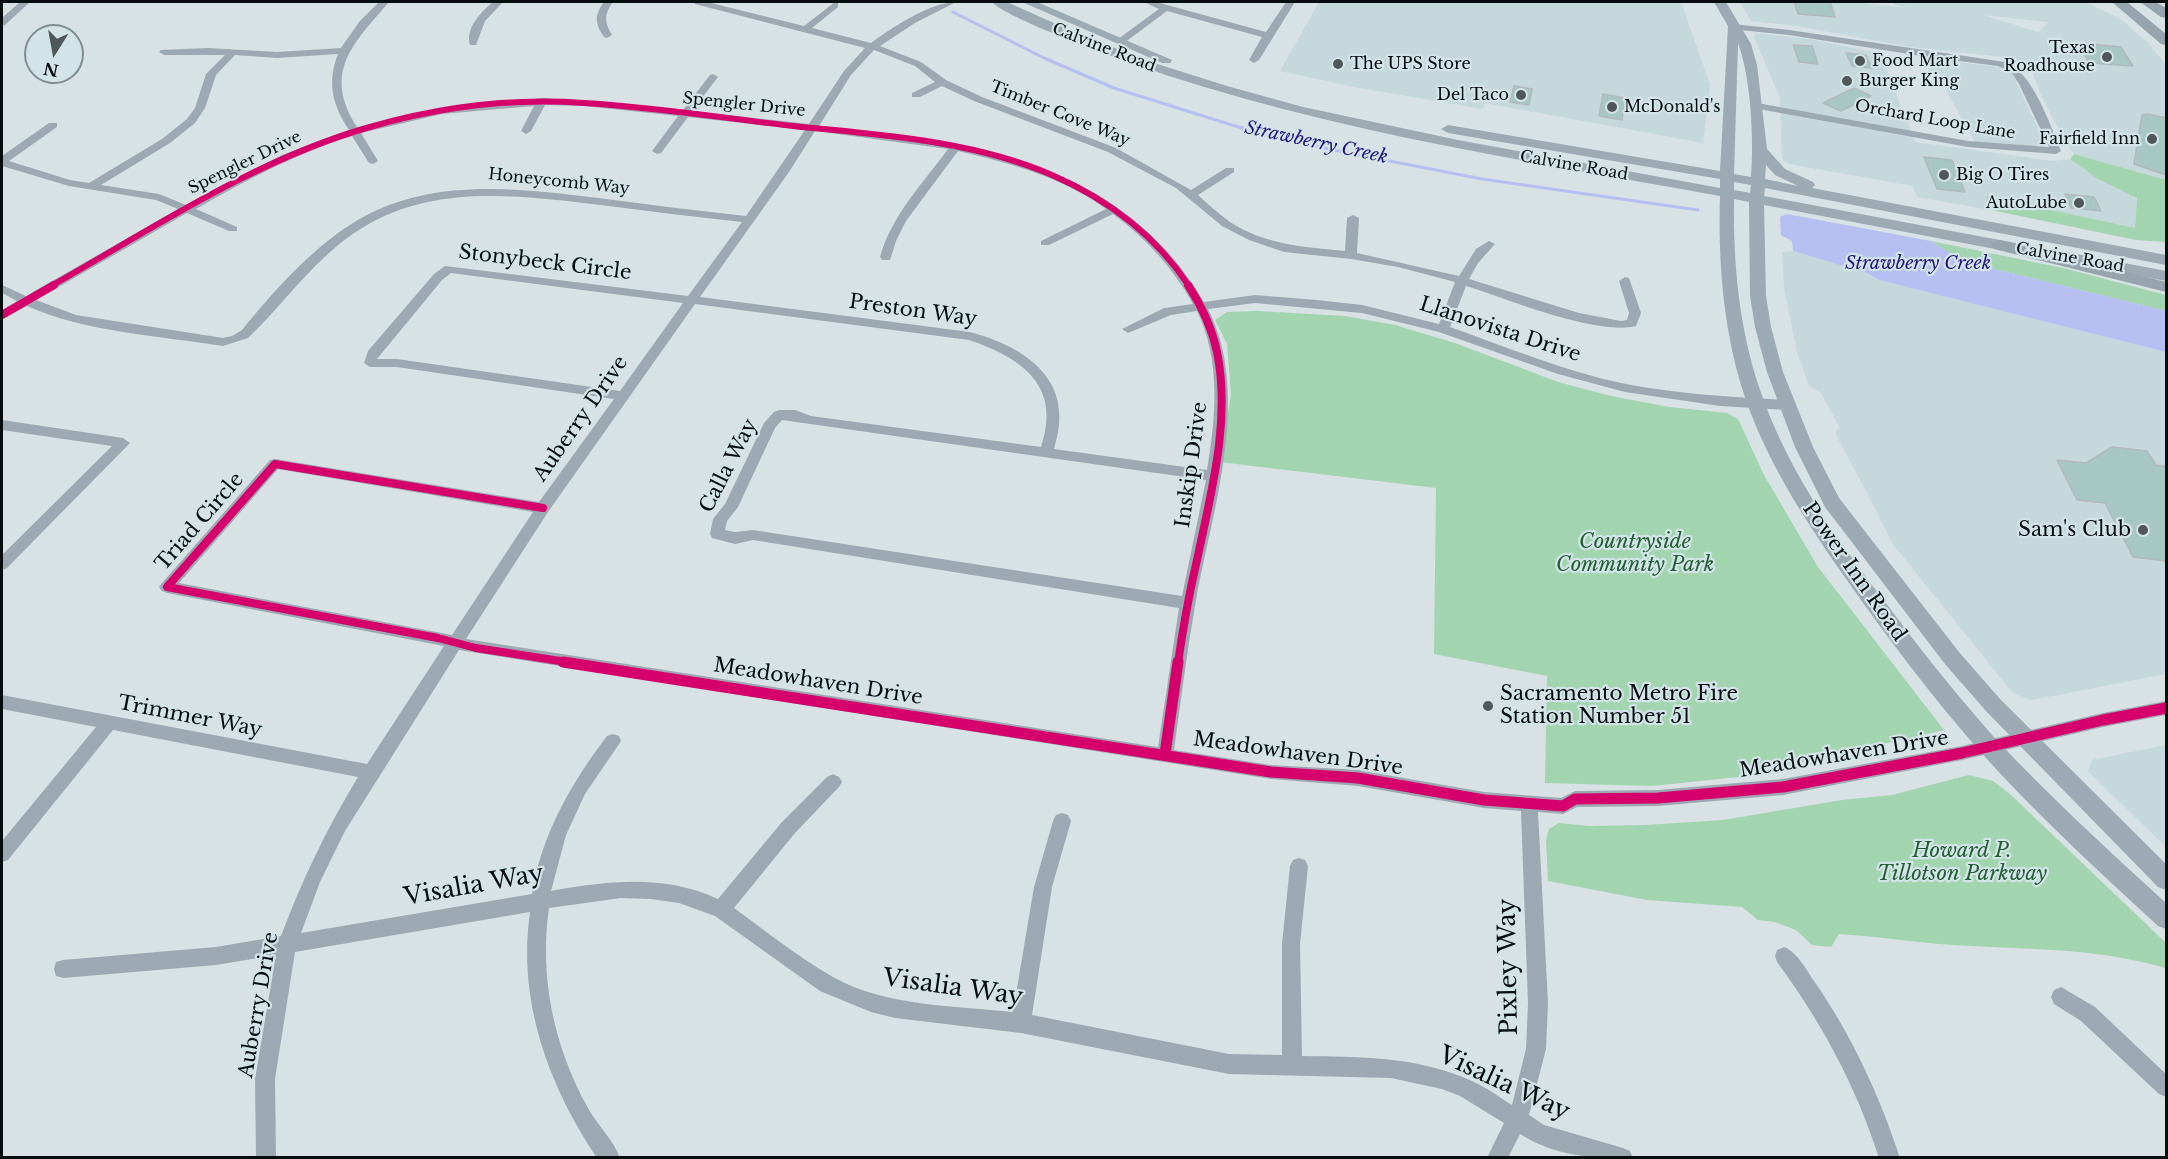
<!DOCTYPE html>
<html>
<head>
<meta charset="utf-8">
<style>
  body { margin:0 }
  #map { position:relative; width:2168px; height:1159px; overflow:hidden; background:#d8e1e3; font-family:"Libre Baskerville",serif }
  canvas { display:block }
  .frame { position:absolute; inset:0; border:3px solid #070c0e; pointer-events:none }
  .north { position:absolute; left:24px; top:24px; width:60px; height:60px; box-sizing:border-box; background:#d3e4e8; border:2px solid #818e91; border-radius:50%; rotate:191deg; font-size:16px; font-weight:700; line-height:24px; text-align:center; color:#070c0e }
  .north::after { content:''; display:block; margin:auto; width:21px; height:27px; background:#505759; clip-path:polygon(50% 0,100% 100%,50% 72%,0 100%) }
</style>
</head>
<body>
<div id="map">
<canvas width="2168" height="1159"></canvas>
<div class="frame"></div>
<div class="north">N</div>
</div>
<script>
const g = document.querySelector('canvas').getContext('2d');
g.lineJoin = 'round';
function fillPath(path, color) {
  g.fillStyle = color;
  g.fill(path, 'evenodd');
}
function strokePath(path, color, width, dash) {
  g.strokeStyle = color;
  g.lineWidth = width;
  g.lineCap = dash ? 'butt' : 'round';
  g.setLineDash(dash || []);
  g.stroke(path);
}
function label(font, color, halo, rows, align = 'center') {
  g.font = font + ' "Libre Baskerville",serif';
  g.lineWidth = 4.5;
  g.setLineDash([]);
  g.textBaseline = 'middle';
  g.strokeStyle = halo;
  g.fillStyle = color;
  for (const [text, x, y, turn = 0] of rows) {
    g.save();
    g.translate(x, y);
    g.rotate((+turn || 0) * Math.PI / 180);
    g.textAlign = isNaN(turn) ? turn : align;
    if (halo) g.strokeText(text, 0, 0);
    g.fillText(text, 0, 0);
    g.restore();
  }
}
const built = new Path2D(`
  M1319,2H1681L1710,84L1703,143L1485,103L1483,109L1354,87L1280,71Z
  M1740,2H1850L1909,8L1895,5L1893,2H2085L2121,19L2148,43L2166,65V180L2074,154L2063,139L2040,93L2031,69L2013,58L1910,47L1797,26L1751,21ZM1983,15L2048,22H2049L2038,32Z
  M1757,33L1816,40L1881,54L1915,142L2053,161L2070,159L2098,179L2137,198L2135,228L1986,196L1991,210L1917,197L1913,186L1789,164L1782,159L1780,98L1754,37Z
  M1923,58L1999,67L2012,73L2046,145L2037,149L1975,142L1945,89L1953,88L1949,80L1932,78Z
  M1793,251L1867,273L1879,280L2166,352V674L2032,700L2015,694L2008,687L1892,543L1876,510L1836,435V431L1840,428L1821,393L1809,386L1797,352L1784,288L1782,252Z
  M2166,745V847L2088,771L2092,760Z`);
const green = new Path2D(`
  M2074,154L2166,180V242L2136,240L1991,210L1986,196L2135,228L2137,198L2098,179L2070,159Z
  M1931,241L2063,268L2166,295V311L1962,261Z
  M1257,311L1345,316L1395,325L1455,343L1558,382L1611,396L1669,407L1727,413L1738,419L1764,475L1818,567L1944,730L1738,777L1652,786L1545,783L1547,676L1434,654L1436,488L1220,462L1231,394L1227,344L1215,320L1227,312Z
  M1969,775L1993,781L2011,795L2166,943V968C2090,946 2017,950 1939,944C1906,941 1873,936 1839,934L1831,947L1812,945L1796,930L1775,922L1758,920L1742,907L1647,900L1548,881L1546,839L1549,829L1559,823L1590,826L1645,825L1723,820L1842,800L1892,795Z`);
const water = new Path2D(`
  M1787,214L1931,241L1962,261L2166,311V352L1879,280L1867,273L1793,251L1792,241L1781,235L1780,217Z`);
const stream = new Path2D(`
  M953,12L1044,58L1114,88L1235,126L1333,150L1482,179L1698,210`);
const building = new Path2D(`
  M1794,2H1830L1835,17L1798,14Z
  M2083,43L2121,47L2133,66L2089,63L2081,48L2087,49Z
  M1793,45L1812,46L1818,64L1799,62Z
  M1846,53L1866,55L1872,68L1852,66Z
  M1514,86L1532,89L1529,105L1510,102Z
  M1854,88L1871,96L1841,111L1823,103Z
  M1603,94L1625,98L1622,120L1599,116Z
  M2148,114L2166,118V175L2134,164L2142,115Z
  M1924,157L1952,160L1965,192L1937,189Z
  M2065,194L2094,197L2101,211L2071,208Z
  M2112,447L2147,451L2156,465L2166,466V561L2133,557L2105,503L2077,500L2057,460L2086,463Z`);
const minor = new Path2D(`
  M20,2H30L5,25L2,26V18Z
  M379,2H389C353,44 322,72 357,127L442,108L542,98L683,110L710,75L713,74L718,77L692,111L809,124L844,71L865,48L695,4L694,2H707L804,26L835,2L838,3V7L812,28L871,43C891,28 931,2 956,2L915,23L880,46L921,62L946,80L982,97L1116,148L1191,190L1226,168H1234V172L1198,195C1208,204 1219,214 1230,222C1265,245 1305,247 1345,251L1347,218L1353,215L1359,218L1357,253L1459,276L1476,249L1489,241L1495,244L1478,263L1469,279L1579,313L1621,321L1627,320L1629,313L1619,281L1625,277L1629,278L1641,313L1636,326C1596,336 1508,299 1466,286L1450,327C1507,347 1566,372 1626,384C1678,394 1733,397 1786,400L1793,405L1786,410L1720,406L1625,392L1558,374L1439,332L1362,313L1255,303L1208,309C1252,395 1212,512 1196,600C1187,650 1181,700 1174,750L1271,765L1358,770L1484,792L1561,798L1575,791L1658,790L1783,779L1962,746L2103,713L2166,701V715L2103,727L1962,760L1783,795L1658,806L1577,807L1563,814L1538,812L1548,1003L1546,1049L1529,1115L1544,1125L1623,1148L1630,1151L1633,1158C1591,1158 1557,1157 1520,1134L1508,1158H1487L1504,1123L1460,1096L1442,1089L1391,1078L1229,1074L1021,1033L895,1018L871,1012L820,991L715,916L679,903L651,899L621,898L549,908C539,977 554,1047 588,1108C597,1125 613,1139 620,1158H597C548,1085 517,1000 530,912L295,952L275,1079L276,1158H256L255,1079L276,955L216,965L63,978L56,976L54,969L56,962L63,960L216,947L281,936C302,880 327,828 358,777L113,730L8,860L2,862V841L96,727L2,709V695L367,764L444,646L167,593L162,591L159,587L162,583L270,460L275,459L539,502L614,399L397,367H370L364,363L368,351L434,274L445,266L688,296L742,222C695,217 648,211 601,205C521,196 435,183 362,228C316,256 286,302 248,338L223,346C161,336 84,332 27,306L2,319V310L17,301L2,293V285L26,296L178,209L156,200L69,186L2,166V156L49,123H57V127L9,161L70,180L89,183L162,139L187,119L195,108L206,74L225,55H164L159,52L161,50L208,48L277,52L341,48L359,22ZM874,50L915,66L935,82L912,93V97H920L942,86L974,101L1108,152L1176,188L1222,226L1249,240L1284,252L1351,259L1398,267L1455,282L1439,324L1362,305L1317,300L1255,295L1204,302C1120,159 969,142 819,126L851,75ZM338,54C327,83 332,104 349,130L282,155L186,205L159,194L101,185L170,143L195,123L205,108L216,75L235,55L277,58ZM545,105L584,106L678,116L652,151L657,154L661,153L688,117L805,130L746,216C699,211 653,205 606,199C522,189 430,175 353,223C311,249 273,292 242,330L232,336L223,338L76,315L36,300L187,213L229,231H237V227L196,209C246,180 297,153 352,136L369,163L373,164L378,161L361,133L442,114L534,106L521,131L526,134L531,131ZM815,131L948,149C924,182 891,216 880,257L882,260H890L896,241L906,221L958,151C1009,163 1063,177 1106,209L1041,241V245H1049L1113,214C1146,238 1173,268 1193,304L1164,308L1122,329L1128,333L1171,315L1197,311C1221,360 1216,418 1207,470L1054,449C1076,382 1029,348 970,332L700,297L789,172ZM451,273L683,303L620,391L397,359H377L442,280ZM695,304L969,340C1022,358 1062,386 1041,447L811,416L795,410H779L774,412L764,423L725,504L713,519L710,534L712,538L735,544L753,540L1179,608L1158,747L466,639L548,512ZM782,420L1206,480L1182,596L753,530L735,532L725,530L727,521L738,507L775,428ZM278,469L533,512L452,635L179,583ZM459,650L1271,779L1358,786L1484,808L1521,811L1528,1003L1526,1049L1512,1105C1499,1097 1486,1087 1472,1081C1416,1056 1361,1057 1302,1056L1300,944L1308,866L1305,860L1299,858L1293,860L1290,866L1282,944V1055L1229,1054L1032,1015L1052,887L1071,821L1068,815L1062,813L1056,815L1053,821L1034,887L1013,1012C956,1006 883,1006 833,977C798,957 766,931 734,908L795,833L839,787L842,782L839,777L833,774L827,777L782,822L718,899C663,874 609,881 551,891L566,835L585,794L621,741L619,736L613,734L607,736C572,782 541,835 532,894L301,933L320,882L345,831Z
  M493,2H503L485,21L476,45H470C465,28 481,12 493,2Z
  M604,2H613C604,14 604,22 612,35L607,38L604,37C595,24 594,15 604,2Z
  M1144,2H1156L1266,32L1286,2H1295L1259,60L1254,63L1249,60L1262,37L1167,11L1124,43H1118V39L1159,9Z
  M1733,24L1789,30L2005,62C2033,72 2050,125 2061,151L2056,154L1968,147L1753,108L1752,106L1757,103L1968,141L2049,147L2019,84L2011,72L1998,66L1928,57L1789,35L1730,29V25Z
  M2,420L123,438L130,443L7,568L2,570V555L112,446L2,430Z
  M1784,947C1797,952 1806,969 1814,981C1852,1036 1879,1094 1900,1158H1879C1856,1086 1822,1023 1777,962L1775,956L1777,950Z
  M2061,987L2095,1007L2166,1074V1097L2159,1094L2081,1021L2054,1004L2051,997L2054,990Z`);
const major = new Path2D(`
  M992,2H1007L1076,33L1151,62L1227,86L1303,107L1458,140L1720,188V179L1448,133L1441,129L1448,125L1720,171L1728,26L1714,2H1726L1751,44L1757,65L1767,149L1785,169L1813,182L1815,185L1812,188L2166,255V265L1765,188L1764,196L2016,243L2024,248L2016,253L1764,205L1766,296L1771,327L1783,372L1813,447L1839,498L1959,652L2000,699L2166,864V890L2158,887L1986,711L1945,664L1825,507L1795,447L1767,372L1755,327L1750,296L1749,202L1734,199C1733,262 1739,327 1759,387C1785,465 1832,533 1882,598C1917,645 1954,692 1993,736C2048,795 2107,849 2166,903V929L2158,926C2096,869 2033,811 1977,748C1931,695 1889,640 1849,583C1806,522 1763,457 1741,385C1723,324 1718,260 1720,196C1507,157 1293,126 1090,48C1070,40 1004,15 992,2ZM1738,43C1751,78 1754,139 1751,177L1734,174ZM1766,165L1775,175L1798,186L1765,179ZM1734,182L1751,185L1750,193L1734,190Z
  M1022,2H1037L1172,60L1170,63H1162Z
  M2045,248L2166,271V281L2040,256L2037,253Z`);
const highway = new Path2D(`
  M2112,2H2127L2166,34V45L2161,44Z
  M2140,2H2156L2166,8V18L2161,17Z
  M2000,240L2166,282V292L1994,249L1991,245L1994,241Z`);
const cyclewayFar2 = new Path2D(`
  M51,286C154,228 256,159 370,127C439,107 513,98 584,103C654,107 723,118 793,126C879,135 971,140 1052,175C1107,199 1156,236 1189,286`);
const cyclewayFar1 = new Path2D(`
  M2,315L54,285
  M543,508L275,464L167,587L438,638L476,648L573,663
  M1178,663C1183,628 1189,594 1197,560C1211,493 1231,420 1217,352C1212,328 1201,305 1188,285`);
const cycleway = new Path2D(`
  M563,662L1271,772L1358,778L1484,800L1563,806L1575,799L1658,798L1783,787L1962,753L2103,720L2166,708
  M1165,754L1178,662`);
const markers = [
  [2107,57,6,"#505759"],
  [1860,61,6,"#505759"],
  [1338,64,6,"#505759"],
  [1847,81,6,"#505759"],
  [1521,95,6,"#505759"],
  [1612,107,6,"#505759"],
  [2152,139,6,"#505759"],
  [1944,175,6,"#505759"],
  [2079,203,6,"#505759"],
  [2143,530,6,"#505759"],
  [1488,706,6,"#505759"]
];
const farStreetnames = [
  ["Calvine Road",1104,48,21],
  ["Spengler Drive",744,105,6],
  ["Timber Cove Way",1060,114,22],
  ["Orchard Loop Lane",1935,120,10],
  ["Spengler Drive",245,163,-26],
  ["Calvine Road",1574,166,10],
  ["Honeycomb Way",559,182,6],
  ["Calvine Road",2070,258,10]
];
const farPoinames = [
  ["Texas",2095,48,"right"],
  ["Roadhouse",2095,66,"right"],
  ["Food Mart",1872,61],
  ["The UPS Store",1350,64],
  ["Burger King",1859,81],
  ["Del Taco",1509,95,"right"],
  ["McDonald's",1624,107],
  ["Fairfield Inn",2140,139,"right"],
  ["Big O Tires",1956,175],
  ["AutoLube",2067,203,"right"]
];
const farWaternames = [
  ["Strawberry Creek",1316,143,12],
  ["Strawberry Creek",1918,264]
];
const streetNames = [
  ["Stonybeck Circle",545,263,7],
  ["Preston Way",913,311,8],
  ["Llanovista Drive",1500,330,18],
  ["Auberry Drive",581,419,-55],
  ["Inskip Drive",1192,465,-82],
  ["Calla Way",729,466,-63],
  ["Triad Circle",200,522,-49],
  ["Power Inn Road",1854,572,55],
  ["Meadowhaven Drive",818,682,9],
  ["Trimmer Way",190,717,11],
  ["Meadowhaven Drive",1298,754,8],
  ["Meadowhaven Drive",1844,755,-9],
  ["Auberry Drive",259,1005,-80]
];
const poiNames = [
  ["Sam's Club",2131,530],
  ["Sacramento Metro Fire",1500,694,"left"],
  ["Station Number 51",1500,717,"left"]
];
const parkNames = [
  ["Countryside",1635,542],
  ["Community Park",1635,565],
  ["Howard P.",1962,851],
  ["Tillotson Parkway",1962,874]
];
const nearStreetnames = [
  ["Visalia Way",474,886,-10],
  ["Pixley Way",1509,967,-91],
  ["Visalia Way",953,988,8],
  ["Visalia Way",1504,1084,25]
];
fillPath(built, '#c5d8db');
fillPath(green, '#a2d4b0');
fillPath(water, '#b5bff2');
strokePath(stream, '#b5bff2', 3);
fillPath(building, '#a6c7c4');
strokePath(building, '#b2b9ba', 1.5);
fillPath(minor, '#9da9b2');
fillPath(major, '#9caab3');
fillPath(highway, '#96a5ad');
strokePath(cyclewayFar2, '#d6006c', 6);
strokePath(cyclewayFar1, '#d6006c', 8);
strokePath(cycleway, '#d6006c', 11);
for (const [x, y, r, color] of markers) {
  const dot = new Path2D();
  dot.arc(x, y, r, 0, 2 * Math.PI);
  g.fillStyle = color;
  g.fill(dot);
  strokePath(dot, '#d3e4e8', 2);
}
label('16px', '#070c0e', '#d3e4e8', farStreetnames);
label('16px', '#070c0e', '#d3e4e8', farPoinames, 'left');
label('italic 18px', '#22147a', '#d3e4e8', farWaternames);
label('20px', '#070c0e', '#d3e4e8', streetNames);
label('20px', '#070c0e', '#d3e4e8', poiNames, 'right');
label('italic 20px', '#225f32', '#d3e4e8', parkNames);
label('24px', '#070c0e', '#d3e4e8', nearStreetnames);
</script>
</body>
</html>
